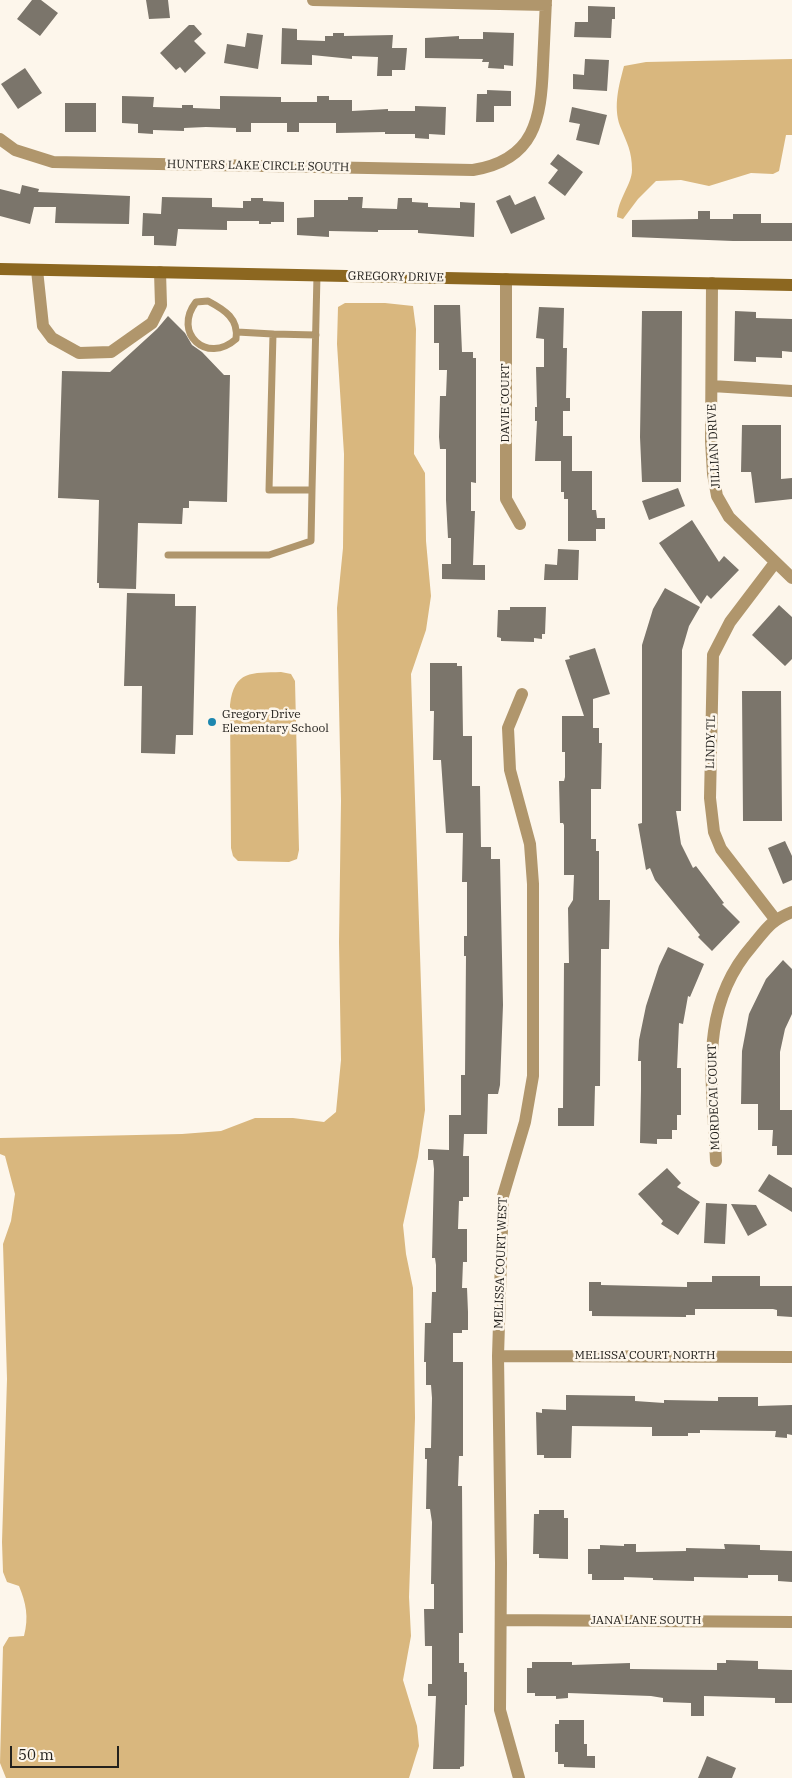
<!DOCTYPE html>
<html>
<head>
<meta charset="utf-8">
<style>
  body { margin:0 }
  #map { position:relative; width:792px; height:1778px; overflow:hidden; background:#fdf6eb; font-family:"IBM Plex Serif",serif }
  canvas { display:block }
  .scale { position:absolute; left:10px; top:1746px; width:109px; height:22px; box-sizing:border-box; border:2px solid #23211d; border-top:0; padding-left:6px; font-size:15px; line-height:18px; white-space:nowrap; color:#23211d; -webkit-text-stroke:4px #fdf6eb; paint-order:stroke }
</style>
</head>
<body>
<div id="map">
<canvas width="792" height="1778"></canvas>
<div class="scale">50 m</div>
</div>
<script>
const g = document.querySelector('canvas').getContext('2d');
g.lineJoin = 'round';
function fillPath(path, color) {
  g.fillStyle = color;
  g.fill(path, 'evenodd');
}
function strokePath(path, color, width, dash) {
  g.strokeStyle = color;
  g.lineWidth = width;
  g.lineCap = dash ? 'butt' : 'round';
  g.setLineDash(dash || []);
  g.stroke(path);
}
function label(font, color, halo, rows, align = 'center') {
  g.font = font + ' "IBM Plex Serif",serif';
  g.lineWidth = 5;
  g.setLineDash([]);
  g.textBaseline = 'middle';
  g.strokeStyle = halo;
  g.fillStyle = color;
  for (const [text, x, y, turn = 0] of rows) {
    g.save();
    g.translate(x, y);
    g.rotate((+turn || 0) * Math.PI / 180);
    g.textAlign = isNaN(turn) ? turn : align;
    if (halo) g.strokeText(text, 0, 0);
    g.fillText(text, 0, 0);
    g.restore();
  }
}
const forest = new Path2D(`
  M792,59V135H786L779,171L773,174L751,173L709,186L681,180L656,181L638,199L623,219L617,217C618,199 632,184 632,170C632,151 627,143 620,126C613,106 619,85 624,66L646,62Z
  M345,303H385L413,306L416,329L414,454L425,473L426,541L431,596L426,630L411,674L425,1110L418,1157L403,1225L406,1254L413,1288L415,1418L409,1597L411,1636L403,1680L417,1726L419,1746L409,1778H6L0,1763L3,1647L9,1637L24,1636C29,1617 26,1603 19,1586L7,1582L3,1572L2,1542L7,1379L3,1244L11,1221L15,1194L5,1156L0,1154V1138L182,1134L221,1131L255,1118H293L324,1122L336,1112L341,1060L339,942L341,801L337,608L343,548L344,454L337,344L338,307Z
  M281,672L291,674L295,681L299,850L297,859L289,862L238,861L233,856L231,848L230,705C234,670 252,673 281,672Z`);
const building = new Path2D(`
  M32,0H41L58,13L40,36L17,19Z
  M146,0H168L170,18L149,19Z
  M588,6L615,7V19H612L611,38L574,37L575,22H588Z
  M189,25H194L202,34L194,41L206,53L185,73L180,67L176,70L160,53Z
  M282,28L297,29V40L325,41V36H333V33H344V36L393,35L392,48H407L405,70H392V76H377L378,57L352,56V59L312,55V65L281,64Z
  M483,32L514,33L513,66L504,65V69L488,68L489,62H482L483,59L425,58V38L459,36V39H483Z
  M247,33L263,35L258,69L224,63L227,44L245,47Z
  M585,59L609,60L607,91L573,89V74L584,75Z
  M25,68L42,93L18,109L1,84Z
  M487,90L511,91V106H494V122H476L477,94H487Z
  M122,96L154,97L153,107L182,108V105H193V108L220,109V96L281,97V102H317V96H329V100H352V111L388,109V111H415V106L446,107L445,135L429,134V139L415,138V134H385V132L336,133V123H299V132H287V123H251V132H236V128L206,127L184,128V131L153,130V134L138,133V124L122,123Z
  M65,103H96V132H65Z
  M572,107L607,115L599,145L576,140L580,124L569,122Z
  M558,154L583,172L565,196L548,183L558,170L550,164Z
  M22,185L39,189L38,192L130,196L129,224L55,223L56,207H34L30,224L0,216V189L20,194Z
  M510,195L515,205L535,196L545,219L511,234L496,201Z
  M162,197L212,198V207L243,208V201H251V198H263V201L284,202V222H271V224H259V221H227V230L178,229L176,246L154,245V236H142L143,213L161,214Z
  M348,197H363L362,208L397,209L398,198H412V202L428,203V207L460,208V202L475,203L474,237L418,233V230H378V232L329,231V237L297,235V218L314,217V200H348Z
  M698,211H710V219H733V214H761V223H792V241H733L632,237V220L698,219Z
  M434,305H460L462,352H473V358H476V483L471,482V511H475L473,565H485V580L442,579V564H451V538H448L446,500V449H440L439,437L440,396H446L447,370H439V343H434Z
  M539,307L564,308L563,348H567L566,398H570V411H563V436H572V471H592V510H596L597,518H605V529H596V541H568V499H564V492H561V461H535L537,421H535V407H537L536,367H544V339L536,338Z
  M642,311H682L681,482H642L640,437Z
  M735,311L756,312V318L792,319V352L782,351V358L756,357V362L734,361Z
  M168,316L185,333L192,345L202,352L224,375H230L227,502L189,501V508H183L182,524L138,523L136,589L99,588V583H97L99,500L58,498L62,371L110,372L157,329Z
  M742,425H781V479L792,478V499L755,503L751,472H741Z
  M678,488L685,506L649,520L642,501Z
  M692,520L719,562L724,556L739,570L711,599L707,595L701,604L659,543Z
  M558,549L579,550L578,580H544L545,564L557,565Z
  M665,588L700,607L689,626L682,650L681,811H676L681,844L693,868L696,866L724,903L722,904L740,922L712,951L698,937L700,935L655,880L650,868L646,870L638,824L642,823V645L653,609Z
  M127,593L175,594V606H196L193,735H176L175,754L141,753L142,686H124Z
  M779,605L792,617V659L785,666L752,635Z
  M510,607H546L545,634H542V639L534,638V642L501,641V638L497,637L498,610H510Z
  M595,648L610,694L593,699V728H599V743H602L601,789H591V839H596V851H599V900H610L609,949H601L600,1086H595L594,1126H558V1108H563L564,963H569L568,908L573,900L574,875H564V825L563,823H560L559,781H564L565,777V752H562V716H584L565,660L570,659L569,656Z
  M430,663H457V666H462L463,736H472V786H480L481,847H491V859H500L503,1005L500,1085L498,1094H488L487,1134H464L463,1156H469V1197H463V1201H459L458,1229H467V1262H463L462,1288H467L468,1312V1330H462V1333H453V1362H463V1456H459L458,1486H462L463,1633H459V1663H464V1672H467V1705H465L464,1766L460,1767V1769H433L436,1696H428V1684H432V1646H425L424,1609H434V1584H431L432,1522L430,1509H426L427,1459H425V1448H431L432,1398L431,1385H426V1362H424L425,1323H431L432,1292H436V1265L435,1258H432L434,1169L433,1160H428V1149L449,1150V1115H461V1075H465L466,956H464V936H467V882H462L463,833H446L441,760H433L434,711H430Z
  M742,691H781L782,821H743Z
  M785,841L792,856V880L783,884L768,848Z
  M668,947L704,964L690,997L688,996L683,1024L679,1023L677,1068H681V1115H677V1130H672V1139H657V1144L640,1143L641,1089V1061H638L639,1040L646,1006L659,966Z
  M783,960L792,969V1014L785,1029L780,1052V1110H792V1155H777V1146H772L773,1130H758V1104H741L742,1051L749,1014L766,979Z
  M667,1168L681,1183L677,1187L700,1202L678,1235L661,1224L663,1221L638,1194Z
  M769,1174L792,1188V1212L758,1191Z
  M706,1203L727,1204L725,1244L704,1243Z
  M731,1204L756,1205L767,1225L748,1236Z
  M712,1276H760V1286H792V1317L777,1316V1310L773,1309H695V1315H686V1317L592,1316V1311H589V1282H601V1285L687,1287V1282H712Z
  M566,1395L635,1396V1401L664,1403V1400L718,1401V1397H758V1406L792,1405V1435L787,1434V1438L775,1437L776,1431L700,1430V1433H688V1436H652V1427L572,1426L571,1458H544V1455H537L536,1412L542,1413V1409L566,1410Z
  M539,1510H564V1518H568V1559L539,1558V1554H533L534,1514H539Z
  M624,1544H636V1552L686,1551V1548L725,1549L724,1544L760,1545V1550L792,1551V1582L778,1581V1575H748V1578L694,1577V1581L653,1580V1578L624,1577V1580H592V1574H588V1549H600V1545L624,1546Z
  M726,1660L758,1661V1669L792,1670V1703H775V1698L704,1696V1716H691V1703L663,1702V1698L651,1696L568,1693V1698L556,1699V1696H535V1693H527V1668H532V1662H572V1665L630,1663V1669L717,1670V1663H726Z
  M559,1720H584V1744H587V1756H595V1768L564,1767V1764H558V1752H555V1724H559Z
  M707,1756L736,1768L732,1778H698Z`);
const lane = new Path2D(`
  M208,301C225,310 239,319 236,339C207,365 172,333 196,302Z
  M237,332L273,334
  M316,335L273,334L269,490H312L317,275
  M168,555H269L311,541L312,490`);
const street = new Path2D(`
  M313,0L546,5
  M0,139L15,150L53,162L473,170C535,160 541,119 543,65C544,43 545,22 546,0
  M37,270L43,326L52,338L79,353L111,352L152,323L161,305L160,272
  M506,279V499L520,524
  M712,283L711,441L713,474L717,496L729,517L792,578
  M712,386L792,391
  M774,564L730,622L713,655L710,798L714,832L721,849L775,919
  M716,1161C713,1084 697,1009 752,946C767,928 770,921 792,912
  M498,1356L792,1357
  M501,1620L792,1622
  M519,1778L500,1710L501,1563L498,1356L503,1196L525,1122L533,1076V884L530,844L510,770L508,728L522,694`);
const secondary = new Path2D(`
  M0,269L792,285`);
const markers = [
  [212,722,5,"#1d87af"]
];
const streetNames = [
  ["HUNTERS LAKE CIRCLE SOUTH",258,166,1],
  ["GREGORY DRIVE",396,277,1],
  ["DAVIE COURT",506,403,-90],
  ["JILLIAN DRIVE",714,446,-93],
  ["LINDY TL",711,742,-89],
  ["MORDECAI COURT",714,1097,-92],
  ["MELISSA COURT WEST",501,1263,-88],
  ["MELISSA COURT NORTH",645,1356],
  ["JANA LANE SOUTH",646,1621]
];
const poiNames = [
  ["Gregory Drive",222,715],
  ["Elementary School",222,729]
];
fillPath(forest, '#d9b77e');
fillPath(building, '#7b756b');
strokePath(lane, '#b0966c', 7);
strokePath(street, '#b0966c', 12);
strokePath(secondary, '#8c6720', 12);
for (const [x, y, r, color] of markers) {
  const dot = new Path2D();
  dot.arc(x, y, r, 0, 2 * Math.PI);
  g.fillStyle = color;
  g.fill(dot);
  strokePath(dot, '#fdf6eb', 2);
}
label('12px', '#23211d', '#fdf6eb', streetNames);
label('12px', '#23211d', '#fdf6eb', poiNames, 'left');
</script>
</body>
</html>
